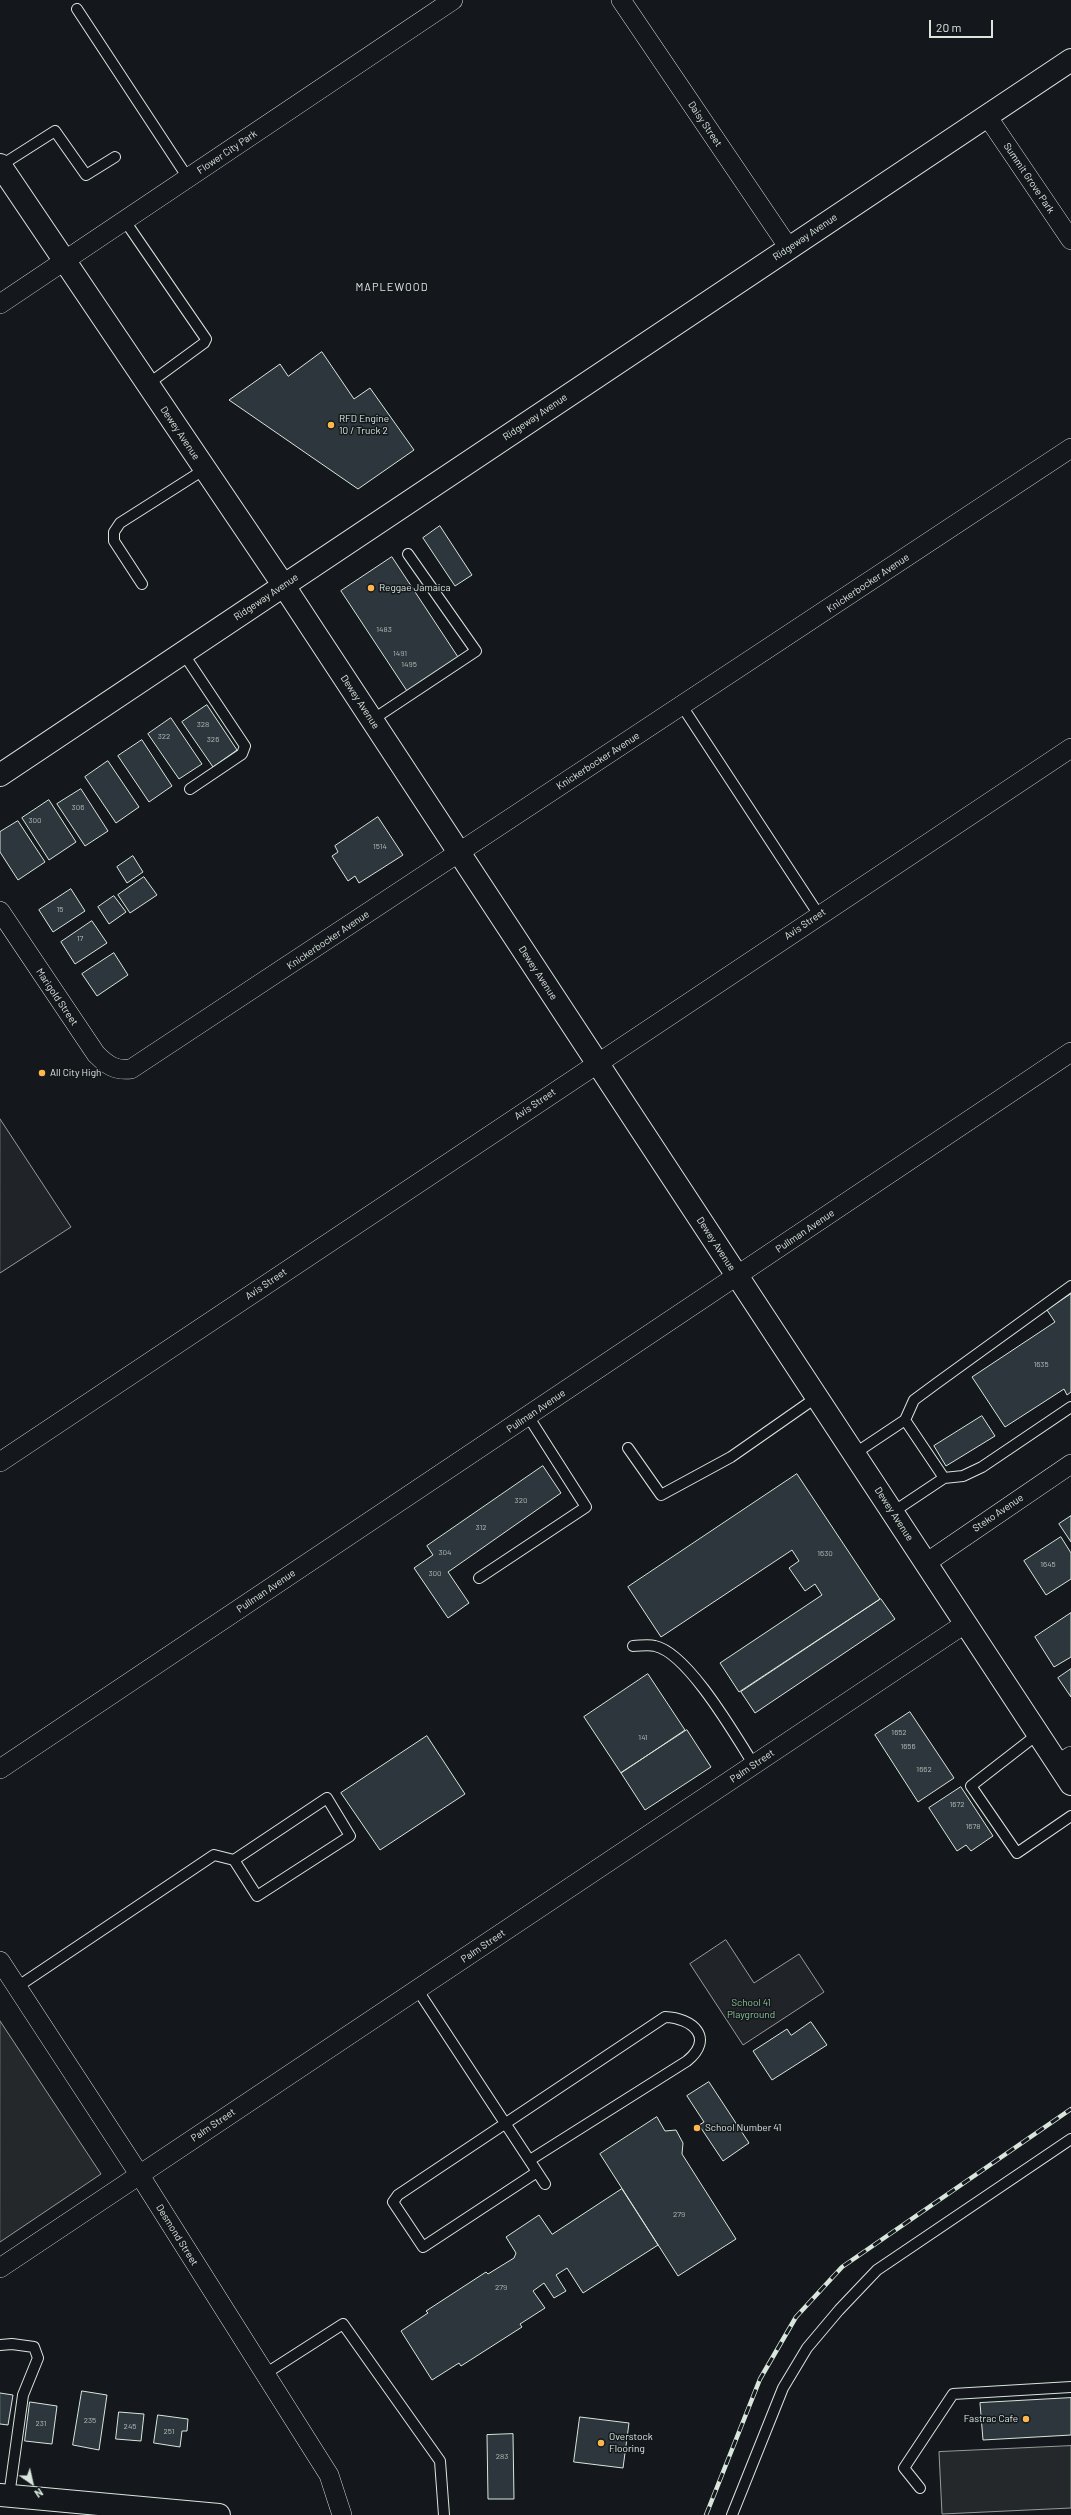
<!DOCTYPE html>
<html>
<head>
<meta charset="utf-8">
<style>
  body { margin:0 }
  #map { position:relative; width:1071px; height:2515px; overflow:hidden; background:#14181c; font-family:Barlow,sans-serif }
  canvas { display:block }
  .north { position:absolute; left:12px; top:2463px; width:40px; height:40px; -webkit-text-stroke:3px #14181c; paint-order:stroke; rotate:146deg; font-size:11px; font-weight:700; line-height:16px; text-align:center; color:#d8e6dc }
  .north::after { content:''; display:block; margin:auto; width:14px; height:18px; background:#d8e6dc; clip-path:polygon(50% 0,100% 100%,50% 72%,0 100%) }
  .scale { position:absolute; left:929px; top:20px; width:64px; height:18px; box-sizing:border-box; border:2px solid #d8e6dc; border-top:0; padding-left:5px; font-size:12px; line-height:14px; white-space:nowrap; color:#d8e6dc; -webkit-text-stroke:3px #14181c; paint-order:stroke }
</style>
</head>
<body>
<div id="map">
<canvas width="1071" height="2515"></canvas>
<div class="north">N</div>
<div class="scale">20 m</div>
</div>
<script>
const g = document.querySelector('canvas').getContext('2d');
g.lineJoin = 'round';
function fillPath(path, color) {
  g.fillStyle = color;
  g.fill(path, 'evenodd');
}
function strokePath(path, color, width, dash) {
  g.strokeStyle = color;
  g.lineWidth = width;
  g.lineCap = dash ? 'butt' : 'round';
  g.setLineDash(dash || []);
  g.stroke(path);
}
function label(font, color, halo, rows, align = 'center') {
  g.font = font + ' Barlow,sans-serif';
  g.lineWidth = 3;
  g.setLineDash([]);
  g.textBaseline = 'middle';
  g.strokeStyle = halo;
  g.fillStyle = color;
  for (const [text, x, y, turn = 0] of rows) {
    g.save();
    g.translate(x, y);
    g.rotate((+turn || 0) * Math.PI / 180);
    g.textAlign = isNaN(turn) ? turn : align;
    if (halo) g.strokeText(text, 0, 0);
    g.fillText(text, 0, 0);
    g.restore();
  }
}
const green = new Path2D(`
  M0,1119L71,1227L0,1273Z
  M726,1940L754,1983L799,1954L824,1992L743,2045L690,1964Z`);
const parking = new Path2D(`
  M0,2021L101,2174L0,2242Z
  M1071,2446V2508L942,2514L939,2452Z`);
const building = new Path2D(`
  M322,352L354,399L370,388L414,450L358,489L229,400L280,364L288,376Z
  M440,526L472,575L455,586L423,538Z
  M392,557L458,657L407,691L341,591Z
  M207,705L237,750L213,767L182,722Z
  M171,718L202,764L179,779L148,734Z
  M142,740L172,786L149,802L118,756Z
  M108,761L139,807L116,823L85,777Z
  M81,789L108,831L85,846L57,804Z
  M49,800L76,842L49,860L22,818Z
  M378,817L403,855L359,883L355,876L348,881L332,856L338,852L335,846Z
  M18,821L45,862L18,880L0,852V832Z
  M133,856L143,872L127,883L117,867Z
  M144,877L157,895L130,913L118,895Z
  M71,889L85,911L53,932L39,910Z
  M114,896L126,912L109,924L98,907Z
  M92,921L107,943L75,964L61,942Z
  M114,953L128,975L97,996L82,974Z
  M1071,1294V1392L1067,1395L1064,1389L1005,1427L972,1377L1055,1322L1047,1310Z
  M982,1416L995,1436L946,1466L934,1446Z
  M543,1466L561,1493L448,1572L469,1603L448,1618L414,1568L433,1555L427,1546Z
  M797,1474L880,1599L739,1692L720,1663L822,1595L815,1584L805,1591L789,1568L799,1561L792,1550L661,1637L628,1587Z
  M1071,1516V1542L1059,1524Z
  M1061,1537L1071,1553V1579L1046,1595L1024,1561Z
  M881,1599L895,1619L755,1713L741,1692Z
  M1071,1613V1657L1054,1667L1035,1637Z
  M1071,1669V1697L1058,1678Z
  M648,1674L685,1730L621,1773L584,1717Z
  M910,1712L954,1778L918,1802L875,1735Z
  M687,1730L711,1767L645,1810L621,1773Z
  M427,1736L465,1794L380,1850L341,1793Z
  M961,1787L993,1836L971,1851L966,1845L957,1851L929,1808Z
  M811,2022L827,2045L772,2080L753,2051L787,2029L791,2035Z
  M709,2082L749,2143L723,2161L699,2125L704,2122L687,2096Z
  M657,2117L665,2131L676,2130L683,2143L682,2154L736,2239L678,2276L600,2154Z
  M622,2189L658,2245L583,2293L567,2268L556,2275L566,2291L554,2298L544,2283L533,2291L545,2308L520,2324L522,2327L461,2366L459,2363L432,2380L401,2331L428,2313L426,2311L486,2272L488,2274L514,2258L516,2253L506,2237L539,2215L552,2234Z
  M82,2391L107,2395L99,2450L73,2445Z
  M0,2393L13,2395L8,2425L0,2424Z
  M1071,2398V2435L983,2440L980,2403Z
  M30,2402L57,2406L52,2444L25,2441Z
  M119,2412L144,2414L141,2441L116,2439Z
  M158,2415L188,2419L187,2431H182L180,2447L154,2443Z
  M580,2417L629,2423L623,2468L574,2462Z
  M513,2434L514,2499H488L487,2435Z`);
const service = new Path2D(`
  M77,9L188,178
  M0,166L55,131L86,175L115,157
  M125,221L206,339L204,343L148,384
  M142,584L114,541V532L120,523L205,469
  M183,653L245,746L242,754L190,789
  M682,706L819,915
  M372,720L476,651L408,554
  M905,1420L944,1478
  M628,1448L661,1495L731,1457L817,1397
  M854,1454L905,1420L914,1400L937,1383L1071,1286
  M893,1512L944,1478L963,1476L982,1467L1071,1407
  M479,1578L586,1507L528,1416
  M633,1646C640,1646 648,1644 655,1646C688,1653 735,1735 754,1765
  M1038,1734L971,1786L1017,1853L1071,1816
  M17,1987L214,1855L234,1860L327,1798L350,1836L257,1896L234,1860
  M417,1989L545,2184
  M530,2160L687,2061C715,2038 693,2018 665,2017L398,2195L393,2202L423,2247L537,2172
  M0,2345L12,2344L34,2347L38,2358L23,2395L9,2496
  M265,2374L343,2324L440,2461L444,2515
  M920,2488L904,2468L953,2394L1071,2387
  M732,2515L783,2388L807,2348L839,2310L877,2270L1071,2139`);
const minor = new Path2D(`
  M621,0L789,248
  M987,116L1071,240
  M0,304L453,0
  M0,911L96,1054C107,1065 115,1071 131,1069L1071,448
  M0,1462L1071,748
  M926,1563L1071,1464
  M1058,1764L1071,1756
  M0,1769L1071,1052
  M0,1961L139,2174L329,2475L342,2515
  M0,2268L966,1623`);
const tertiary = new Path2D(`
  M0,165L284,586L1071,1784
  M0,775L1071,60`);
const trunk = new Path2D(`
  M0,2495L219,2515`);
const rail = new Path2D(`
  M706,2515L760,2379L796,2317L842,2267L1071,2109`);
const markers = [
  [331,425,4,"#ffb74d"],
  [371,588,4,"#ffb74d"],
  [42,1073,4,"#ffb74d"],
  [697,2128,4,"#ffb74d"],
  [1026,2419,4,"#ffb74d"],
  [601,2443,4,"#ffb74d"]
];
const numberNames = [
  ["1483",384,629],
  ["1491",400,653],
  ["1495",409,664],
  ["328",203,724],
  ["322",164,736],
  ["326",213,739],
  ["306",78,807],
  ["300",35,820],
  ["1514",380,846],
  ["15",60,909],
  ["17",80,938],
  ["1635",1041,1364],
  ["320",521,1500],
  ["312",481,1527],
  ["304",445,1552],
  ["1630",825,1553],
  ["1645",1048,1564],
  ["300",435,1573],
  ["1652",899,1732],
  ["141",643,1737],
  ["1656",908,1746],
  ["1662",924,1769],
  ["1672",957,1804],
  ["1678",973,1826],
  ["279",679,2214],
  ["279",501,2287],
  ["235",90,2420],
  ["231",41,2423],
  ["245",130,2426],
  ["251",169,2431],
  ["283",502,2456]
];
const streetNames = [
  ["Daisy Street",705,124,56],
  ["Flower City Park",227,152,-34],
  ["Summit Grove Park",1029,178,56],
  ["Ridgeway Avenue",805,237,-34],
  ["Ridgeway Avenue",535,417,-34],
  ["Dewey Avenue",180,433,56],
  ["Knickerbocker Avenue",868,583,-34],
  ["Ridgeway Avenue",266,597,-34],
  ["Dewey Avenue",360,702,57],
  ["Knickerbocker Avenue",598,761,-33],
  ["Avis Street",805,924,-34],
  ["Knickerbocker Avenue",328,940,-34],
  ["Dewey Avenue",538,973,57],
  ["Marigold Street",57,997,56],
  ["Avis Street",535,1104,-34],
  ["Pullman Avenue",805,1231,-34],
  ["Dewey Avenue",716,1244,57],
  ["Avis Street",266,1284,-34],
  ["Pullman Avenue",536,1411,-34],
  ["Steko Avenue",998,1513,-34],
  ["Dewey Avenue",894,1514,57],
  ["Pullman Avenue",266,1591,-34],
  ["Palm Street",752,1766,-34],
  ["Palm Street",483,1946,-34],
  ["Palm Street",213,2125,-34],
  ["Desmond Street",177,2235,58]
];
const poiNames = [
  ["RFD Engine",339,419],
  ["10 / Truck 2",339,431],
  ["Reggae Jamaica",379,588],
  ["All City High",50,1073],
  ["School Number 41",705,2128],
  ["Fastrac Cafe",1018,2419,"right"],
  ["Overstock",609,2437],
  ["Flooring",609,2449]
];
const parkNames = [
  ["School 41",751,2003],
  ["Playground",751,2015]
];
const neighbourhoodNames = [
  ["MAPLEWOOD",392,287]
];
fillPath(green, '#202428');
strokePath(green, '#939e99', 1);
fillPath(parking, '#24282b');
strokePath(parking, '#939e99', 1);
fillPath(building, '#2c363c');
strokePath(building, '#d8e6dc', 1);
strokePath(service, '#d8e6dc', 12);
strokePath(minor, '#d8e6dc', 20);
strokePath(tertiary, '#d8e6dc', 24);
strokePath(trunk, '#d8e6dc', 24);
strokePath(service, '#14181c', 10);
strokePath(minor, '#14181c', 19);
strokePath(tertiary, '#14181c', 22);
strokePath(trunk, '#14181c', 22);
strokePath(rail, '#d8e6dc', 4.5);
strokePath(rail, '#14181c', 3, [9]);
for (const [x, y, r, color] of markers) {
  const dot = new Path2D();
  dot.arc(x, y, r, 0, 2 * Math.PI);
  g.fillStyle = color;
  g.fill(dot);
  strokePath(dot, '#14181c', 1.5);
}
label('8px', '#adbab4', null, numberNames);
label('10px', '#d8e6dc', '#14181c', streetNames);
label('10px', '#d8e6dc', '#14181c', poiNames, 'left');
label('10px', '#8ac095', '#14181c', parkNames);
g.letterSpacing = '1px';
label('11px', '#d8e6dc', '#14181c', neighbourhoodNames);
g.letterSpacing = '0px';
</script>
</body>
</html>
